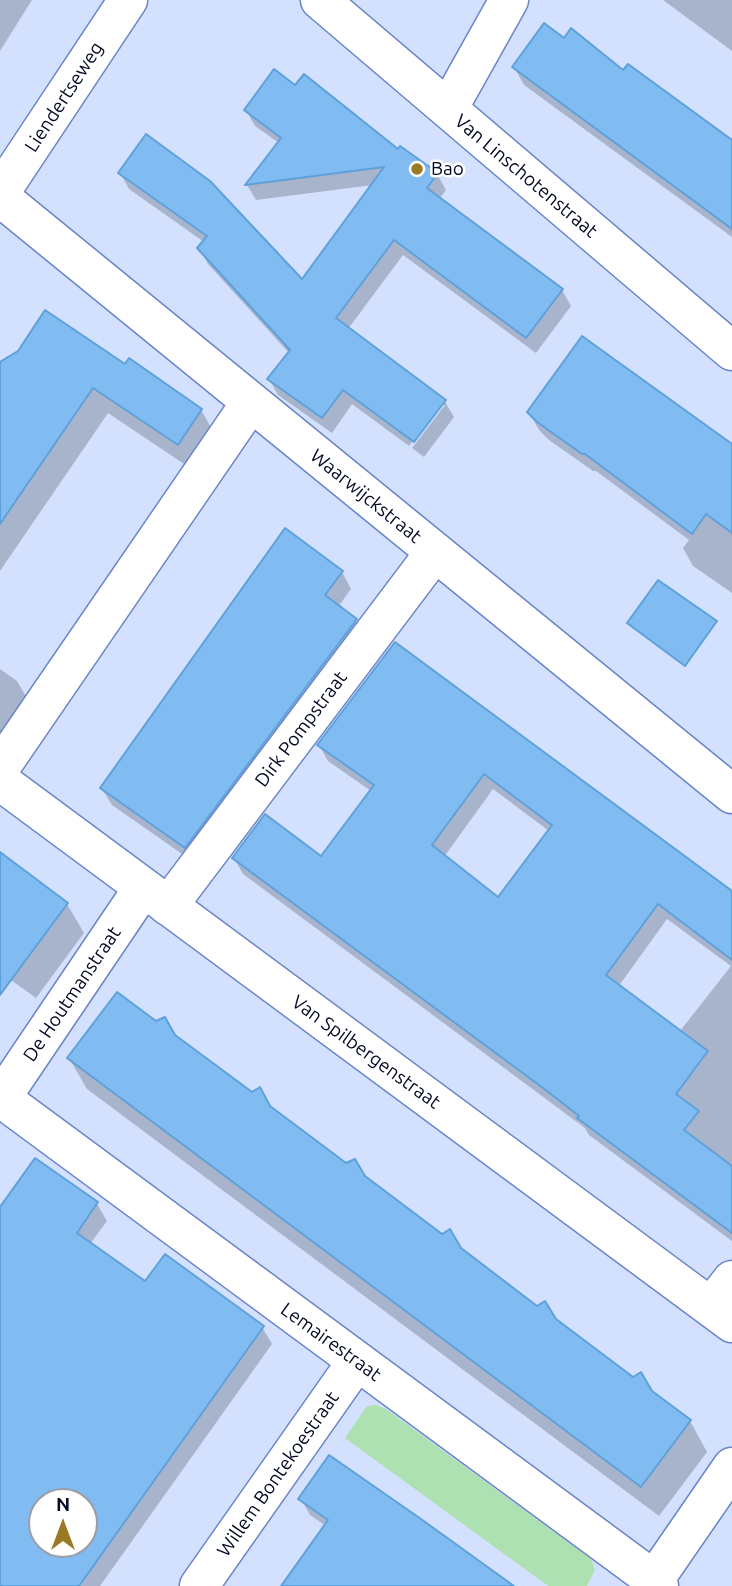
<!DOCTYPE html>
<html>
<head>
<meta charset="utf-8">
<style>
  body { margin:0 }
  #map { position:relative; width:732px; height:1586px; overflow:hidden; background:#d3e1fe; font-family:Ubuntu,sans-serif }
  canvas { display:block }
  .north { position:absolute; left:28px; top:1488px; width:70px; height:70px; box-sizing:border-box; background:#fff; border:2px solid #9b9da7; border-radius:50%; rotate:0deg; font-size:19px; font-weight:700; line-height:28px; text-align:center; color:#040a23 }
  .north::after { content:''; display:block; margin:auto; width:24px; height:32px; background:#9b7a25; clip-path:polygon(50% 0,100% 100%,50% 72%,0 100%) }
</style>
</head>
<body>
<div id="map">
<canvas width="732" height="1586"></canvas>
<div class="north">N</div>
</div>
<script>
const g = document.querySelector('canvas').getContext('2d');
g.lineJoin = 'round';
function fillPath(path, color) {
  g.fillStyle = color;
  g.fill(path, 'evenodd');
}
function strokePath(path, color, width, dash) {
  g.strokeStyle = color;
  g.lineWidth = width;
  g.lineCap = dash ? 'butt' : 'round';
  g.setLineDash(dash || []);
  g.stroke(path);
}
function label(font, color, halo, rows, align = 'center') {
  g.font = font + ' Ubuntu,sans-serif';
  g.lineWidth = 5;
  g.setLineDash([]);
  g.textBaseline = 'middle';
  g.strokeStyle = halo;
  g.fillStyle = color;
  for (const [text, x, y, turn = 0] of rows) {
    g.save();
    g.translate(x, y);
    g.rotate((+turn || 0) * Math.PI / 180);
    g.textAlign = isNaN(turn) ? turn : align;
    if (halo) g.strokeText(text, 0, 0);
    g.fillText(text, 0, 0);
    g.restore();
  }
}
const green = new Path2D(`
  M376,1405L386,1409L591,1559L595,1570L587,1586H548L345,1438L367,1406Z`);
const shadow = new Path2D(`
  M0,0H32L0,51Z
  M663,0H732V51Z
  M564,40L623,72L732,142V237L524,85L514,67Z
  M296,87L437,174L446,190L439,199L562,290L571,306L536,353L403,255L348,329L445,402L454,417L424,457L412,448L445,405H441L409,446L352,404L332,433L278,395L269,379L289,353L208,264L199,248L204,242L129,189L120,173L302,282L373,185L256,200L247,185L279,143L255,126L246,110Z
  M125,367L201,410L216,436L193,470L108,413L0,571V380Z
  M529,412L732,446V593L693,566L683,548L689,540L596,471H593L549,440L539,430Z
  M342,572L351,589L338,607L356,620L365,636L195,863L112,805L102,789Z
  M395,644L732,893V1241L589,1135L585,1128L554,1105L243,874L234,858H321L371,791L328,761L319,745ZM493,789L549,831L498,899L444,857ZM667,919L731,966L680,1031L618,987Z
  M0,669L17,681L32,707L0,735Z
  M0,855L67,904L84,933L36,998L0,972Z
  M174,1037L690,1421L707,1452L659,1516L87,1089L69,1058Z
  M97,1204L107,1221L90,1244L145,1284L262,1327L272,1344L100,1586H0V1544H84V1502H42V1531L0,1501V1210Z
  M301,1499L510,1586H283L326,1526L310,1515Z`);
const building = new Path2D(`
  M544,23L564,38L571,28L623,70L628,64L732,140V229L512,67Z
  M274,69L295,85L304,74L398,149L400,146L438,173L427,188L563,289L526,338L394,240L336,318L446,400L414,442L343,390L322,418L267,379L290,350L197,248L207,236L118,173L146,134L210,181L302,279L384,167L245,185L281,138L244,110Z
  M45,310L125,364L129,358L202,409L178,445L93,388L0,524V362L18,351Z
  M582,336L732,444V533L706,514L692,534L585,454H582L537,422L527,412Z
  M285,528L343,571L325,595L357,619L185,848L100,788Z
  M658,580L717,621L685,666L627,623Z
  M395,642L732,891V960L658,904L606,975L708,1051L676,1094L699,1111L684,1130L732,1166V1233L577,1118L579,1116L543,1088L232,858L265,814L321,856L374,785L317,745ZM484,774L552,825L498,897L432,845Z
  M0,852L68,903L0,995Z
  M117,992L156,1021L165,1017L175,1035L252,1092L260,1087L270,1106L346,1163L355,1159L365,1176L442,1234L450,1229L461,1248L537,1306L545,1301L556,1319L633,1377L641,1372L652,1391L691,1420L641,1487L67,1058Z
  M35,1158L98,1202L77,1233L145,1281L165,1254L264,1326L79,1586H0V1207ZM42,1502H84V1544H42Z
  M329,1455L421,1519L514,1586H281L328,1520L298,1499Z`);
const pedestrian = new Path2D(`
  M168,906L435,552`);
const minor = new Path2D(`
  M320,0L732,351
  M448,109L509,0
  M0,197L732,794
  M0,768L251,402
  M0,781L732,1323
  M1,1098L654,1580L659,1586
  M0,1100L143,888
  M711,1307L732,1280
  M199,1586L357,1361
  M650,1586L732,1467`);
const tertiary = new Path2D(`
  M0,193L128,0`);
const markers = [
  [417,169,7,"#9b7a25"]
];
const streetNames = [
  ["Liendertseweg",64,97,-57],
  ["Van Linschotenstraat",526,176,40],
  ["Waarwijckstraat",366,496,39],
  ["Dirk Pompstraat",301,729,-53],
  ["De Houtmanstraat",72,994,-56],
  ["Van Spilbergenstraat",366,1052,36],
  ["Lemairestraat",331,1342,36],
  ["Willem Bontekoestraat",278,1474,-55]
];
const poiNames = [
  ["Bao",431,169]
];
fillPath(green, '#aee1b1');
fillPath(shadow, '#0003');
fillPath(building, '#80bcf1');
strokePath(building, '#5ea0d9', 2);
strokePath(pedestrian, '#6984c9', 41);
strokePath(minor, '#6984c9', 41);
strokePath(tertiary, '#6984c9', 41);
strokePath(pedestrian, '#fff', 38);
strokePath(minor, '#fff', 38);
strokePath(tertiary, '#fff', 38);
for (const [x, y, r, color] of markers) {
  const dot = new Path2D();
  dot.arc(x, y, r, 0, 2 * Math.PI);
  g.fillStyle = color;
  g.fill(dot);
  strokePath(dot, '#fff', 2.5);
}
label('19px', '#040a23', '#fff', streetNames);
label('19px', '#040a23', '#fff', poiNames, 'left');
</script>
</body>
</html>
